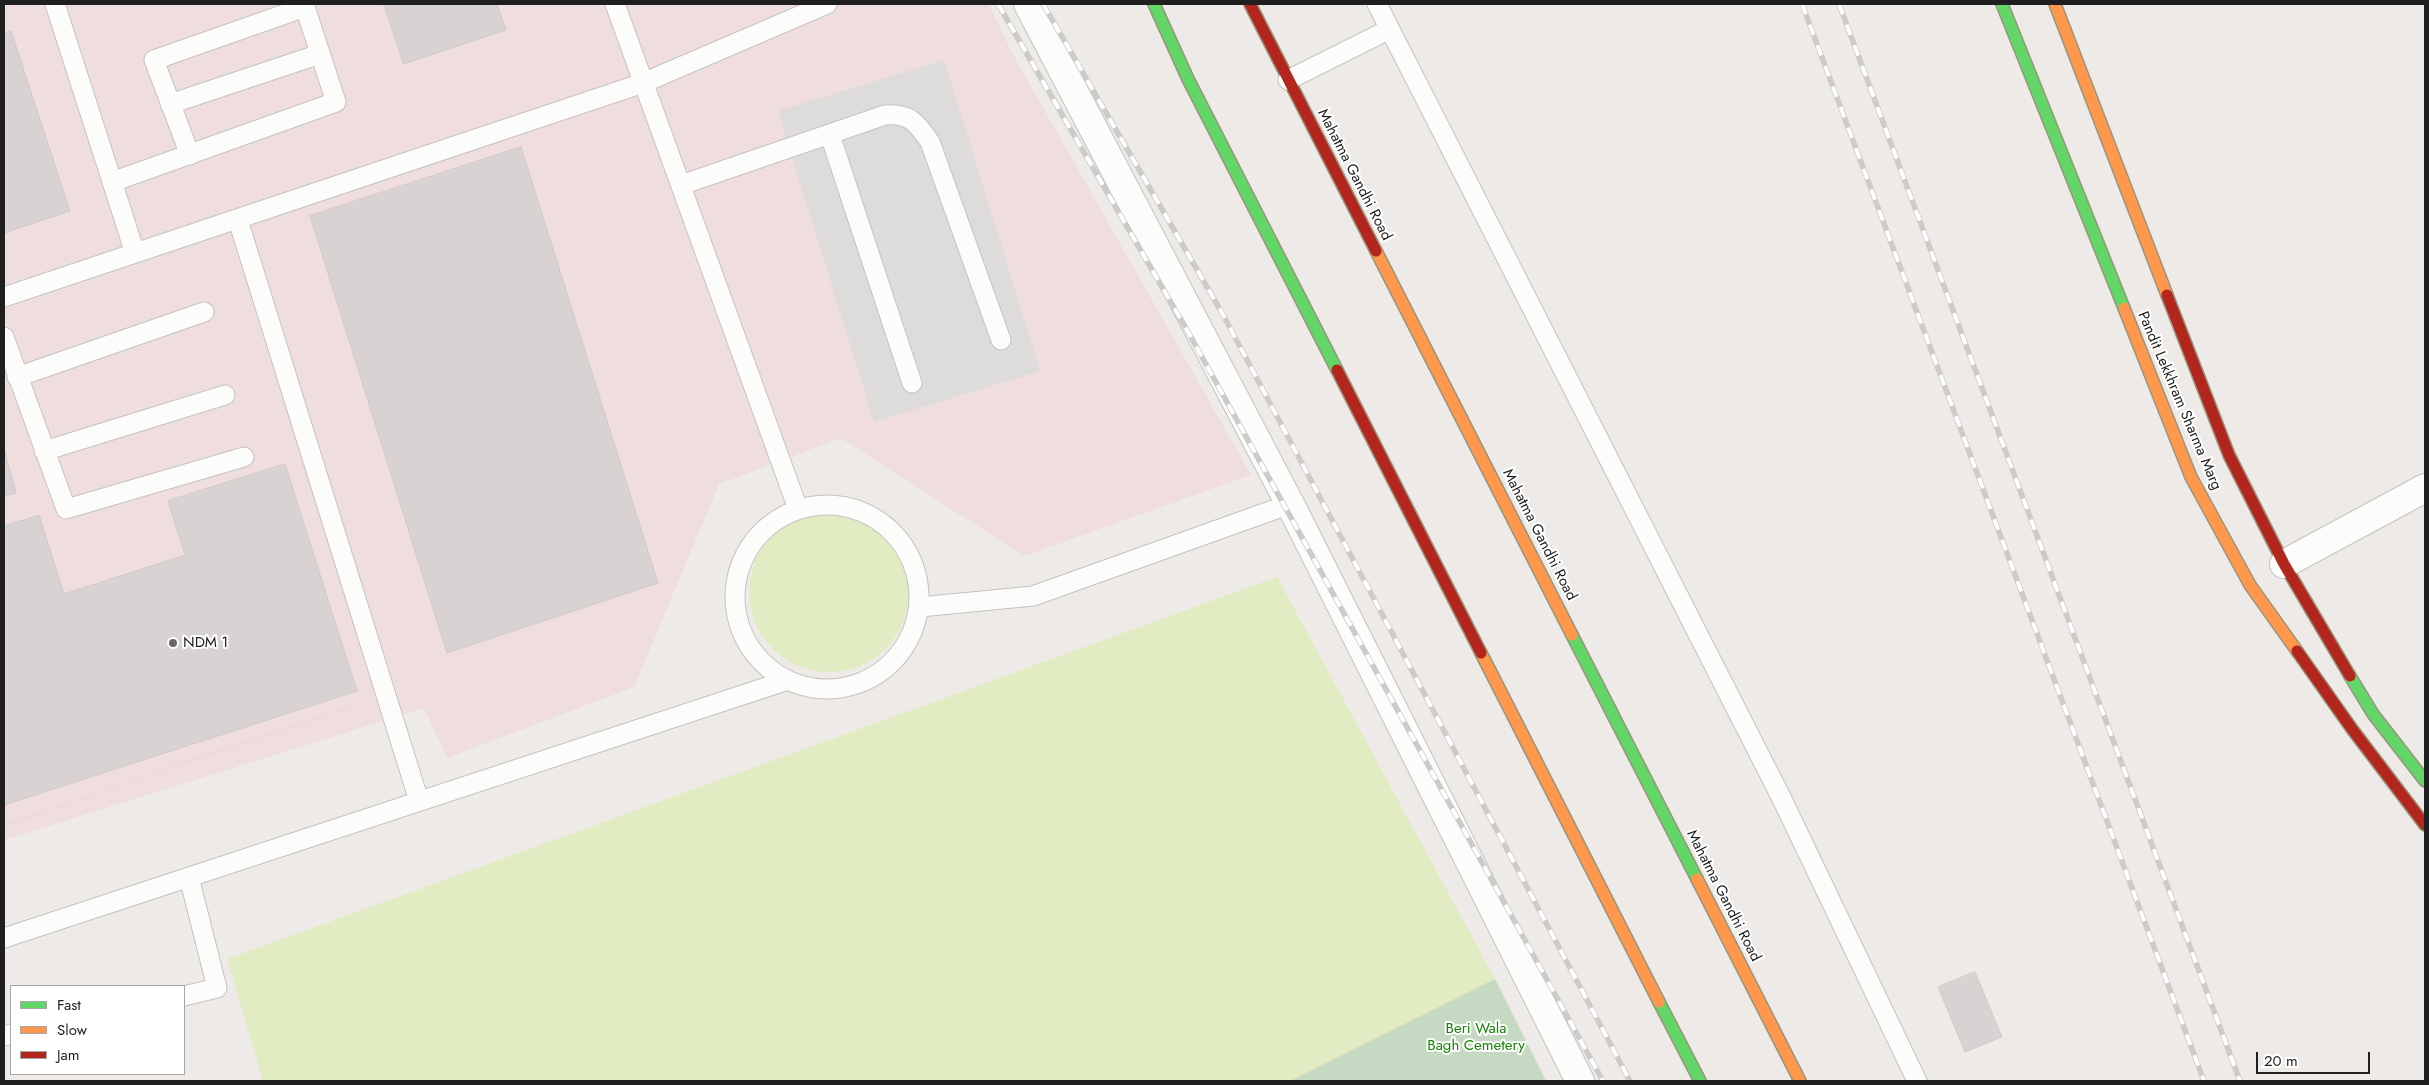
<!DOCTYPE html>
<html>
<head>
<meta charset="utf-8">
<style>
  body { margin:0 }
  #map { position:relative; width:2429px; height:1085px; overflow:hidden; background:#edeae7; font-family:Jost,sans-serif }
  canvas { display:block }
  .frame { position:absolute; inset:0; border:5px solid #1f1f1f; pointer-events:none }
  .legend { position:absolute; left:10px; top:985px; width:175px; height:90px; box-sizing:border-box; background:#fff; border:1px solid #a5a5a5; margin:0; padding:6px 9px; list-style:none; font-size:15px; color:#1f1f1f }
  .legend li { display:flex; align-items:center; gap:10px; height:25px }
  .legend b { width:25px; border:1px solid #a5a5a5 }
  .scale { position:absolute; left:2256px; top:1052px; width:114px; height:22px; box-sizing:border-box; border:2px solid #1f1f1f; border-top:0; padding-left:6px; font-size:15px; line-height:18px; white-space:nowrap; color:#1f1f1f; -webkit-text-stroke:4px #fff; paint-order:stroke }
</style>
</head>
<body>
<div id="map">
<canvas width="2429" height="1085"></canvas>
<div class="frame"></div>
<ul class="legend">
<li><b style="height:6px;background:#63d668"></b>Fast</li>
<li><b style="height:6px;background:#ff974d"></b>Slow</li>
<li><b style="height:6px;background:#b3261e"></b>Jam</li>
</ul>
<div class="scale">20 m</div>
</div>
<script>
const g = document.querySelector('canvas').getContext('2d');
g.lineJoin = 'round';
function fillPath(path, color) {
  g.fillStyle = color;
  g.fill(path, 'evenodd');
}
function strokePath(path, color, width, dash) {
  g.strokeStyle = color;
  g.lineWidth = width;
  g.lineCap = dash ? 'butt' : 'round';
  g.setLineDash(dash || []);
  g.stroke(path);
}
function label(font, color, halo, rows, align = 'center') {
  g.font = font + ' Jost,sans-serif';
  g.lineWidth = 4;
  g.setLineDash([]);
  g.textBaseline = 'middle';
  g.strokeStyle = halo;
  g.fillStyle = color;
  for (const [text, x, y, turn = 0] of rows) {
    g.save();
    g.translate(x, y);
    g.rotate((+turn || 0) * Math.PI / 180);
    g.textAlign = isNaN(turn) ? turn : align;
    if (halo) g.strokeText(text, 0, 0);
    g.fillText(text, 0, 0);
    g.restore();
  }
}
const commercial = new Path2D(`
  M4,4H989L1012,53L1251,475L1024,556L841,438L719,484L634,687L447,758L424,708L4,840Z`);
const grass = new Path2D(`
  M749 592a80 80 0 1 1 160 0a80 80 0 1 1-160 0Z
  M1277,577L1495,979L1546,1081H263L227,959Z`);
const cemetery = new Path2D(`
  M1495,979L1546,1081H1290Z`);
const parking = new Path2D(`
  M944,60L1040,371L874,422L778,111Z`);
const building = new Path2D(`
  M384,4H497L506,30L404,64Z
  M11,31L70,211L4,233V34Z
  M521,147L658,583L447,653L310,216Z
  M4,448L16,493L4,496Z
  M285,464L357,691L4,805V526L39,515L64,594L185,555L168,501Z
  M1975,972L2002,1037L1965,1052L1938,987Z`);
const path = new Path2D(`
  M4,825L358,704`);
const lane = new Path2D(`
  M55,4L135,253
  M615,4L798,509
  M1377,4L1781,797L1917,1081
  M1288,80L1390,29
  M170,104L320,54
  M830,135L912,383
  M112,182L336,102L305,7L154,60L190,155
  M681,185L885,115C910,113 917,123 930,142L1001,340
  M238,220L419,801
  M4,297L643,83L827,4
  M4,337L66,509L244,457
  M17,377L204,312
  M44,451L225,395
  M735 597a92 92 0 1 1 184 0a92 92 0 1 1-184 0Z
  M920,607L1033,596L1290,504
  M4,938L785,681
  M184,996L217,988L189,877
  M4,1036L11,1034`);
const street = new Path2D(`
  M1028,4L1290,504L1580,1081
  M2284,564L2425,488`);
const fast = new Path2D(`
  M1154,4L1188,79L1337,370
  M2002,4L2124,308
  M1572,635L1697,879
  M2350,676L2373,714L2425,781
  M1659,1002L1700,1081`);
const slow = new Path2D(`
  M2055,4L2167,295
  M1376,251L1572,635
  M2124,308L2191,477L2250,585L2297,651
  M1481,653L1659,1002
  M1697,879L1800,1081`);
const jam = new Path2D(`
  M1250,4L1376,251
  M2167,295L2229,455L2284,564L2350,676
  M1337,370L1481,653
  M2297,651L2352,729L2425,825`);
const rail = new Path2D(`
  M998,4L1187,330L1603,1081
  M1043,4L1221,311L1630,1081
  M1802,4L2204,1081
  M1839,4L2240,1081`);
const markers = [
  [173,643,5,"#676665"]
];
const streetNames = [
  ["Mahatma Gandhi Road",1354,175,63],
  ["Pandit Lekkhram Sharma Marg",2179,401,67],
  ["Mahatma Gandhi Road",1539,535,63],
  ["Mahatma Gandhi Road",1723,896,63]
];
const poiNames = [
  ["NDM 1",183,643]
];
const parkNames = [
  ["Beri Wala",1476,1029],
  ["Bagh Cemetery",1476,1046]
];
fillPath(commercial, '#f0ddde');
fillPath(grass, '#e1ecc3');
fillPath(cemetery, '#c6d9c2');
fillPath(parking, '#dddcdb');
fillPath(building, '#d8d3d2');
strokePath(building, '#d0cbc8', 1);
strokePath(lane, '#c4c3c2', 21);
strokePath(street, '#c4c3c2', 30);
strokePath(fast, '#98957e', 14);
strokePath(slow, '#98957e', 14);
strokePath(jam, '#98957e', 14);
strokePath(path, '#ebd9da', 3, [2.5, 2.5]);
strokePath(lane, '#fcfcfb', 19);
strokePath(street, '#fcfcfb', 28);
strokePath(fast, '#63d668', 11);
strokePath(slow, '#ff974d', 11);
strokePath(jam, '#b3261e', 11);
strokePath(rail, '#cbcbca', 5.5);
strokePath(rail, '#fff', 4, [11]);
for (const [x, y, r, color] of markers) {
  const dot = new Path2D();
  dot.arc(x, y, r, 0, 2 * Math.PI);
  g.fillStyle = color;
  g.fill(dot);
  strokePath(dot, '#fff', 2);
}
label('15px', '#1f1f1f', '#fff', streetNames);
label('15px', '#1f1f1f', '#fff', poiNames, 'left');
label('15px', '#138603', '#fff', parkNames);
</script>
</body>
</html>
